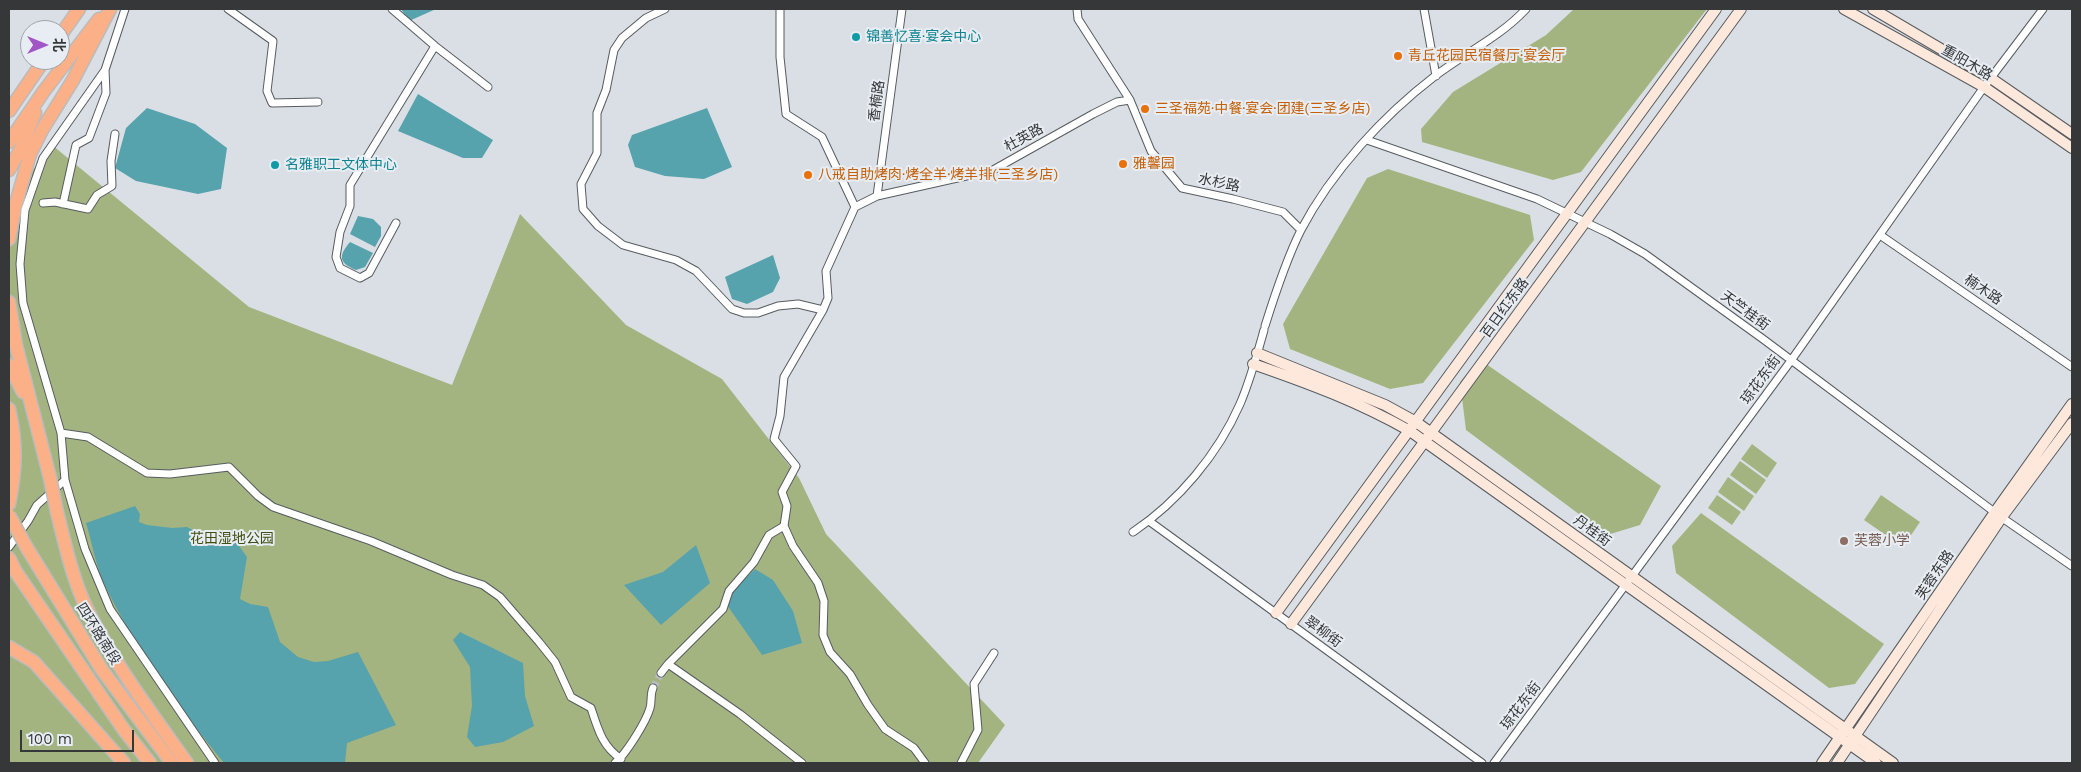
<!DOCTYPE html>
<html>
<head>
<meta charset="utf-8">
<style>
  body { margin:0 }
  #map { position:relative; width:2081px; height:772px; overflow:hidden; background:#dadfe5; font-family:"Work Sans","Noto Sans SC",sans-serif }
  canvas { display:block }
  .frame { position:absolute; inset:0; border:10px solid #353739; pointer-events:none }
  .north { position:absolute; left:20px; top:20px; width:50px; height:50px; box-sizing:border-box; background:#e7edf2; border:1px solid #a0a4a8; border-radius:50%; rotate:90deg; font-size:14px; font-weight:700; line-height:20px; text-align:center; color:#353739 }
  .north::after { content:''; display:block; margin:auto; width:18px; height:22px; background:#a255c7; clip-path:polygon(50% 0,100% 100%,50% 72%,0 100%) }
  .scale { position:absolute; left:20px; top:730px; width:114px; height:22px; box-sizing:border-box; border:2px solid #353739; border-top:0; padding-left:6px; font-size:15px; line-height:18px; white-space:nowrap; color:#353739; -webkit-text-stroke:4px #e7edf2; paint-order:stroke }
</style>
</head>
<body>
<div id="map">
<canvas width="2081" height="772"></canvas>
<div class="frame"></div>
<div class="north">北</div>
<div class="scale">100 m</div>
</div>
<script>
const g = document.querySelector('canvas').getContext('2d');
g.lineJoin = 'round';
function fillPath(path, color) {
  g.fillStyle = color;
  g.fill(path, 'evenodd');
}
function strokePath(path, color, width, dash) {
  g.strokeStyle = color;
  g.lineWidth = width;
  g.lineCap = dash ? 'butt' : 'round';
  g.setLineDash(dash || []);
  g.stroke(path);
}
function label(font, color, halo, rows, align = 'center') {
  g.font = font + ' "Work Sans","Noto Sans SC",sans-serif';
  g.lineWidth = 4;
  g.setLineDash([]);
  g.textBaseline = 'middle';
  g.strokeStyle = halo;
  g.fillStyle = color;
  for (const [text, x, y, turn = 0] of rows) {
    g.save();
    g.translate(x, y);
    g.rotate((+turn || 0) * Math.PI / 180);
    g.textAlign = isNaN(turn) ? turn : align;
    if (halo) g.strokeText(text, 0, 0);
    g.fillText(text, 0, 0);
    g.restore();
  }
}
const green = new Path2D(`
  M1574,9H1707L1581,172L1553,180L1422,142L1421,129L1453,92L1546,35Z
  M52,145L249,307L452,385L520,214L626,325L722,379L799,478L826,534L1005,725L978,763H9V201Z
  M1388,169L1530,215L1534,240L1423,383L1390,389L1290,349L1283,324L1367,178Z
  M1479,359L1661,486L1640,525L1607,535L1466,430L1460,382Z
  M1752,444L1777,463L1767,478L1741,459Z
  M1740,461L1766,480L1756,494L1730,475Z
  M1728,477L1754,496L1744,511L1718,492Z
  M1717,495L1741,512L1732,525L1708,508Z
  M1881,495L1920,522L1903,547L1864,520Z
  M1701,513L1884,644L1855,684L1829,688L1676,573L1672,546Z`);
const water = new Path2D(`
  M401,9H436L409,21Z
  M418,94L493,140L482,158H463L398,131Z
  M147,108L195,124L227,148L221,189L198,194L136,181L115,168L126,128Z
  M707,108L732,167L704,179L665,176L635,167L628,145L632,135Z
  M358,216L373,219L381,227V236L375,247L350,234Z
  M350,242L373,253L365,267L356,270C339,263 338,256 350,242Z
  M773,255L780,278L773,292L747,304L732,299L725,277Z
  M135,506L140,514L139,522L147,525L172,528L187,527L201,534L204,546L218,541L234,539L247,557L240,599L250,604L268,607L280,642L298,657L314,662L328,661L358,652L396,725L347,743L345,763H224C179,708 133,646 103,581C95,563 92,542 86,523Z
  M696,545L710,583L661,625L624,585L663,572Z
  M755,569L773,580L793,611L802,643L762,655L727,605L732,592Z
  M460,632L523,663L525,696L534,726L503,742L475,747L467,737L472,706L470,667L453,640Z`);
const streetTunnel = new Path2D(`
  M653,688L661,673`);
const street = new Path2D(`
  M228,9L273,41L267,91L272,103L318,102
  M392,9L435,46L350,185V206L340,232L336,257L340,268L360,278L369,273L396,223
  M665,9L646,18L622,38L614,50L606,90L597,113V153L581,184L583,209L598,226L623,245L676,260L696,271L732,309L744,313H758L778,306L798,304L823,310
  M780,9V57L786,114L822,137L855,207L877,196L993,170L1093,114L1117,102L1130,100
  M1077,9L1078,19L1130,100L1151,151L1182,188L1233,199L1283,212L1301,230
  M1424,9L1436,76
  M435,46L488,87
  M1367,140L1537,199L1610,234L1645,254L1763,339L2001,517L2072,566
  M877,196L902,9
  M43,203L55,202L88,209L97,195L112,186L111,161L115,134
  M63,204L76,145L89,138L106,93L105,70L125,9
  M855,207L826,271L828,298L823,310L784,377L780,416L774,439L796,466L782,492L787,506L784,526L793,546L818,583L824,601L823,635L830,652L850,674L868,705L885,729L914,748L925,763
  M1880,235L2072,367
  M1265,326C1275,294 1286,260 1301,230C1332,171 1383,116 1435,76C1465,53 1500,37 1526,9
  M61,433L88,437L147,473L170,474L229,467L258,496L273,507L371,541L452,575L483,585L500,597L539,642L555,662L571,697L591,708C598,729 602,746 621,759
  M65,480L85,549L110,609L215,763
  M1149,521L1482,763
  M1133,532C1179,501 1218,454 1240,404C1250,381 1257,355 1264,330
  M9,547L28,521L37,505L65,480L61,433L23,303L20,264L25,210L43,158L105,70
  M668,664L723,609L729,591L754,562L769,535L784,526
  M661,673L668,664L740,714L802,763
  M615,763C626,754 646,722 650,708C652,701 650,695 653,688
  M961,763L978,730L974,684L994,653
  M1494,763L1790,362L1984,87L2043,9`);
const secondary = new Path2D(`
  M1844,9L1984,87L2072,148
  M1873,9L1992,79L2072,134
  M1257,353L1385,405L1416,422L1893,763
  M1253,364C1308,383 1359,402 1410,431L1876,763
  M1276,613L1716,9
  M1291,624L1741,9
  M1822,763L1995,512L2072,404
  M1837,763L2002,517L2072,423`);
const highway = new Path2D(`
  M60,36L79,9
  M9,111L44,60
  M9,142L44,91L99,19
  M9,170L20,150L35,113
  M9,239L15,207L30,154L42,130L73,80L110,9
  M9,302L16,345L50,478
  M9,365L23,392
  M9,409C17,444 16,470 9,504
  M57,512C65,544 72,577 86,607C112,661 152,714 187,763
  M27,548L102,670L172,763
  M9,558L16,572L124,730L150,763
  M9,647L34,662L124,763`);
const highwayBridge = new Path2D(`
  M50,478L57,512
  M9,515L27,548`);
const markers = [
  [856,37,5,"#0f9aa8"],
  [1398,56,5,"#e8710a"],
  [1145,109,5,"#e8710a"],
  [1123,164,5,"#e8710a"],
  [275,165,5,"#0f9aa8"],
  [808,175,5,"#e8710a"],
  [1844,541,5,"#8d6e63"]
];
const cultureNames = [
  ["锦善忆喜·宴会中心",866,37],
  ["名雅职工文体中心",285,165]
];
const foodNames = [
  ["青丘花园民宿餐厅·宴会厅",1408,56],
  ["三圣福苑·中餐·宴会·团建(三圣乡店)",1155,109],
  ["雅馨园",1133,164],
  ["八戒自助烤肉·烤全羊·烤羊排(三圣乡店)",818,175]
];
const streetNames = [
  ["重阳木路",1967,63,30],
  ["香楠路",877,101,-82],
  ["杜英路",1024,138,-29],
  ["水杉路",1219,183,12],
  ["楠木路",1983,290,34],
  ["百日红东路",1505,308,-54],
  ["天竺桂街",1745,311,36],
  ["琼花东街",1761,380,-54],
  ["丹桂街",1592,531,36],
  ["芙蓉东路",1935,575,-56],
  ["翠柳街",1323,632,36],
  ["四环路南段",98,634,58],
  ["琼花东街",1521,706,-53]
];
const parkNames = [
  ["花田湿地公园",232,539]
];
const educationNames = [
  ["芙蓉小学",1854,541]
];
fillPath(green, '#a4b480');
fillPath(water, '#56a2ad');
strokePath(streetTunnel, '#b9bdc3', 7, [7, 3.5]);
strokePath(street, '#575c60', 9);
strokePath(secondary, '#575c60', 12);
strokePath(highway, '#babbbc', 15);
strokePath(street, '#fff', 7);
strokePath(secondary, '#fee7db', 10);
strokePath(highway, '#fbb088', 12);
strokePath(highwayBridge, '#babbbc', 15, []);
strokePath(highwayBridge, '#fbb088', 12);
for (const [x, y, r, color] of markers) {
  const dot = new Path2D();
  dot.arc(x, y, r, 0, 2 * Math.PI);
  g.fillStyle = color;
  g.fill(dot);
  strokePath(dot, '#e7edf2', 2);
}
label('14px', '#0d838f', '#e7edf2', cultureNames, 'left');
label('14px', '#c56008', '#e7edf2', foodNames, 'left');
label('14px', '#353739', '#e7edf2', streetNames);
label('14px', '#404f11', '#e7edf2', parkNames);
label('14px', '#785e54', '#e7edf2', educationNames, 'left');
</script>
</body>
</html>
